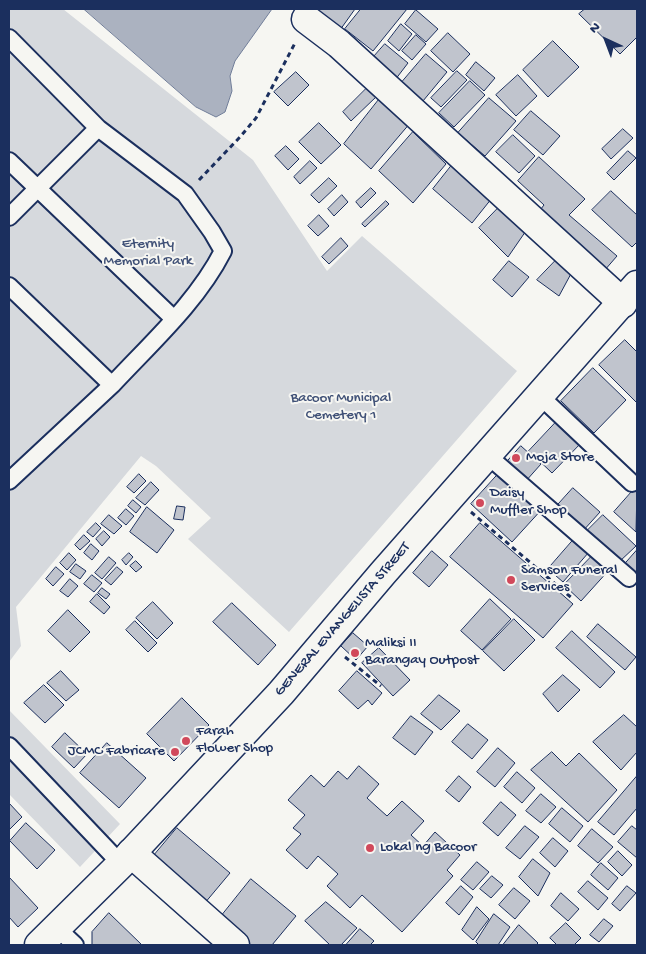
<!DOCTYPE html>
<html>
<head>
<meta charset="utf-8">
<style>
  body { margin:0 }
  #map { position:relative; width:646px; height:954px; overflow:hidden; background:#f6f6f2; font-family:"Gochi Hand",sans-serif }
  canvas { display:block }
  .frame { position:absolute; inset:0; border:10px solid #1b2f5e; pointer-events:none }
  .north { position:absolute; left:581px; top:15px; width:50px; height:50px; -webkit-text-stroke:4px #f6f6f2; paint-order:stroke; rotate:317deg; font-size:14px; font-weight:700; line-height:20px; text-align:center; color:#1b2f5e }
  .north::after { content:''; display:block; margin:auto; width:18px; height:22px; background:#1b2f5e; clip-path:polygon(50% 0,100% 100%,50% 72%,0 100%) }
</style>
</head>
<body>
<div id="map">
<canvas width="646" height="954"></canvas>
<div class="frame"></div>
<div class="north">N</div>
</div>
<script>
const g = document.querySelector('canvas').getContext('2d');
g.lineJoin = 'round';
function fillPath(path, color) {
  g.fillStyle = color;
  g.fill(path, 'evenodd');
}
function strokePath(path, color, width, dash) {
  g.strokeStyle = color;
  g.lineWidth = width;
  g.lineCap = dash ? 'butt' : 'round';
  g.setLineDash(dash || []);
  g.stroke(path);
}
function label(font, color, halo, rows, align = 'center') {
  g.font = font + ' "Gochi Hand",sans-serif';
  g.lineWidth = 4;
  g.setLineDash([]);
  g.textBaseline = 'middle';
  g.strokeStyle = halo;
  g.fillStyle = color;
  for (const [text, x, y, turn = 0] of rows) {
    g.save();
    g.translate(x, y);
    g.rotate((+turn || 0) * Math.PI / 180);
    g.textAlign = isNaN(turn) ? turn : align;
    if (halo) g.strokeText(text, 0, 0);
    g.fillText(text, 0, 0);
    g.restore();
  }
}
const green = new Path2D(`
  M9,9H63L253,160L327,271L362,236L517,371L289,632L188,539L211,518L156,466L141,456L16,607L21,646L9,662Z
  M9,710L120,824L80,867L9,794Z`);
const water = new Path2D(`
  M84,9H272L235,61L230,76L232,91L225,112L216,117L196,107Z`);
const building = new Path2D(`
  M317,9H355L335,37L310,18Z
  M361,9H407L373,51L345,29Z
  M585,9H637V37L620,54L579,14Z
  M416,10L438,29L426,42L405,24Z
  M401,24L412,34L399,51L388,41Z
  M448,33L470,54L453,72L431,51Z
  M416,35L426,44L412,60L402,51Z
  M553,41L579,67L548,97L523,70Z
  M385,44L408,63L395,80L371,60Z
  M426,54L447,72L418,107L397,88Z
  M476,62L495,78L484,91L466,75Z
  M457,71L467,80L441,107L431,98Z
  M296,72L309,85L288,106L274,92Z
  M518,75L537,96L516,116L496,95Z
  M470,81L485,95L454,127L439,113Z
  M368,87L377,96L351,121L343,112Z
  M381,97L411,122L371,169L344,144Z
  M489,98L516,121L485,156L458,133Z
  M531,111L560,136L543,155L514,130Z
  M319,123L341,145L321,164L299,142Z
  M623,129L633,138L611,159L602,149Z
  M413,132L446,164L413,203L379,171Z
  M513,135L535,156L519,173L496,152Z
  M286,146L299,159L288,170L275,156Z
  M628,151L636,158L614,180L607,173Z
  M539,157L585,199L569,215L617,256L604,271L537,214L544,205L518,181Z
  M456,160L496,193L472,223L433,189Z
  M310,161L317,168L300,184L294,177Z
  M329,178L337,186L319,203L311,195Z
  M371,188L376,193L361,208L356,202Z
  M611,191L637,215V242L632,247L592,210Z
  M342,195L348,202L334,216L328,209Z
  M386,201L389,204L365,227L362,224Z
  M504,202L530,225L508,257L479,228Z
  M319,215L329,226L318,236L308,226Z
  M341,238L348,246L329,264L322,257Z
  M560,256L573,270L559,296L537,280Z
  M509,261L529,277L512,297L493,280Z
  M625,340L637,352V403L599,365Z
  M593,368L626,400L594,433L561,401Z
  M559,419L582,442L552,473L529,451Z
  M521,446L541,464L525,482L505,464Z
  M501,471L543,508L512,542L471,504Z
  M139,474L146,481L134,493L127,487Z
  M151,482L159,490L145,505L136,498Z
  M636,487L637,488L636,532L614,512Z
  M573,488L600,512L582,532L555,508Z
  M133,500L141,507L136,513L128,506Z
  M177,506L185,507L183,520L174,519Z
  M147,507L174,530L157,553L130,532Z
  M126,509L134,516L126,525L118,518Z
  M109,515L122,526L114,534L101,524Z
  M603,515L636,546L619,562L585,533Z
  M96,523L101,528L93,537L87,532Z
  M480,523L573,604L543,638L450,557Z
  M104,531L110,537L102,546L96,539Z
  M84,535L90,541L80,550L75,545Z
  M575,538L589,552L563,582L548,569Z
  M91,544L99,551L92,560L84,553Z
  M637,550V578L624,565Z
  M432,551L448,565L429,587L413,573Z
  M69,553L76,560L67,570L60,563Z
  M129,553L133,557L126,565L122,560Z
  M593,555L609,570L581,601L564,585Z
  M109,557L116,563L102,579L95,573Z
  M136,561L142,567L136,572L130,566Z
  M76,564L86,571L80,579L70,572Z
  M56,567L64,574L53,586L46,579Z
  M117,567L123,572L111,585L105,580Z
  M92,575L102,583L94,592L84,584Z
  M70,579L78,586L68,597L60,591Z
  M102,588L110,594L106,599L98,593Z
  M97,594L110,607L104,614L90,602Z
  M490,599L511,619L482,650L461,631Z
  M153,602L173,623L157,639L136,618Z
  M232,603L276,645L258,665L213,622Z
  M68,610L90,632L70,652L48,631Z
  M514,619L535,640L504,671L483,651Z
  M135,621L157,643L148,652L126,630Z
  M598,624L636,657L625,670L587,637Z
  M572,631L615,672L600,688L556,648Z
  M353,633L368,646L356,660L341,646Z
  M379,648L410,680L393,696L362,663Z
  M61,671L79,690L66,701L47,683Z
  M357,671L382,693L372,705L368,700L358,709L339,691Z
  M563,675L580,690L558,712L543,694Z
  M44,685L64,705L45,723L24,703Z
  M439,695L460,711L441,730L421,714Z
  M182,698L209,725L174,761L147,734Z
  M624,715L637,727V752L621,770L593,742Z
  M411,716L433,732L415,755L393,738Z
  M468,724L488,740L472,759L452,742Z
  M65,733L87,754L74,768L52,747Z
  M107,743L146,778L119,808L80,773Z
  M498,748L515,763L495,787L477,772Z
  M552,752L566,766L579,753L617,790L588,822L531,770Z
  M359,766L379,784L367,798L387,816L402,801L424,821L411,835L423,846L435,832L460,855L447,870L453,876L402,932L362,895L350,908L327,886L338,874L318,856L307,869L286,850L301,834L293,828L305,815L288,800L311,775L324,787L338,771L347,779Z
  M517,772L535,788L522,803L504,787Z
  M459,776L471,787L459,802L446,791Z
  M637,776V808L614,835L598,822Z
  M541,794L556,807L541,823L526,811Z
  M501,802L516,815L498,836L483,823Z
  M9,803L22,817L9,830Z
  M562,808L583,826L570,842L549,824Z
  M26,823L55,850L37,869L10,841Z
  M525,826L539,837L520,859L506,848Z
  M632,826L637,830V858L618,842Z
  M177,828L230,873L199,910L146,865Z
  M592,829L613,847L598,863L578,846Z
  M553,838L568,851L555,867L540,853Z
  M618,851L632,865L622,876L608,862Z
  M533,859L550,873L538,896L519,877Z
  M477,862L489,872L473,890L461,880Z
  M601,863L618,878L608,890L591,875Z
  M492,876L503,885L491,898L480,889Z
  M9,877L38,908L18,927L9,917Z
  M251,879L296,916L272,945H241L215,924Z
  M588,881L608,898L598,910L578,892Z
  M461,886L473,897L459,915L446,903Z
  M627,886L636,893L620,911L612,904Z
  M514,888L530,901L515,919L499,905Z
  M561,893L579,909L568,921L551,906Z
  M326,902L357,928L341,945H330L305,921Z
  M477,907L489,919L473,940L462,930Z
  M109,913L142,945H92V932Z
  M494,914L510,927L498,945H479L476,942Z
  M604,919L613,926L599,942L590,935Z
  M566,923L581,938L574,945H557L550,938Z
  M519,925L538,943L536,945H503Z
  M360,929L374,941L370,945H346Z`);
const path = new Path2D(`
  M199,180L240,137L256,118L295,43
  M471,512L573,599
  M345,657L381,686`);
const service = new Path2D(`
  M9,38L98,128L9,217
  M98,128L185,194L212,232L223,251C197,302 151,343 112,385
  M9,161L174,319
  M9,286L112,385L9,481
  M540,396L632,483
  M487,455L629,578
  M9,746L121,864
  M57,928L75,945`);
const minor = new Path2D(`
  M306,19L339,44L623,303
  M131,853L235,945`);
const secondary = new Path2D(`
  M39,945L121,864L281,693L383,573L637,285`);
const markers = [
  [516,458,5,"#d1495b"],
  [480,503,5,"#d1495b"],
  [511,580,5,"#d1495b"],
  [355,653,5,"#d1495b"],
  [186,741,5,"#d1495b"],
  [175,752,5,"#d1495b"],
  [370,848,5,"#d1495b"]
];
const parkNames = [
  ["Eternity",148,245],
  ["Memorial Park",148,262],
  ["Bacoor Municipal",341,399],
  ["Cemetery 1",341,416]
];
const poiNames = [
  ["Moja Store",526,458],
  ["Daisy",490,494],
  ["Muffler Shop",490,511],
  ["Samson Funeral",521,571],
  ["Services",521,588],
  ["Maliksi II",365,644],
  ["Barangay Outpost",365,661],
  ["Farah",196,732],
  ["Flower Shop",196,749],
  ["JCMC Fabricare",165,752,"right"],
  ["Lokal ng Bacoor",380,848]
];
const streetNames = [
  ["GENERAL EVANGELISTA STREET",343,620,-49]
];
fillPath(green, '#d6d9dd');
fillPath(water, '#abb2c0');
strokePath(water, '#717e99', 1);
fillPath(building, '#c0c4cd');
strokePath(building, '#1b2f5e', 1);
strokePath(service, '#1b2f5e', 20);
strokePath(minor, '#1b2f5e', 31);
strokePath(secondary, '#1b2f5e', 31);
strokePath(path, '#1b2f5e', 3, [5, 4]);
strokePath(service, '#f6f6f2', 16);
strokePath(minor, '#f6f6f2', 28);
strokePath(secondary, '#f6f6f2', 28);
for (const [x, y, r, color] of markers) {
  const dot = new Path2D();
  dot.arc(x, y, r, 0, 2 * Math.PI);
  g.fillStyle = color;
  g.fill(dot);
  strokePath(dot, '#f6f6f2', 2);
}
label('15px', '#405177', '#f6f6f2', parkNames);
label('15px', '#1b2f5e', '#f6f6f2', poiNames, 'left');
label('15px', '#1b2f5e', '#f6f6f2', streetNames);
</script>
</body>
</html>
